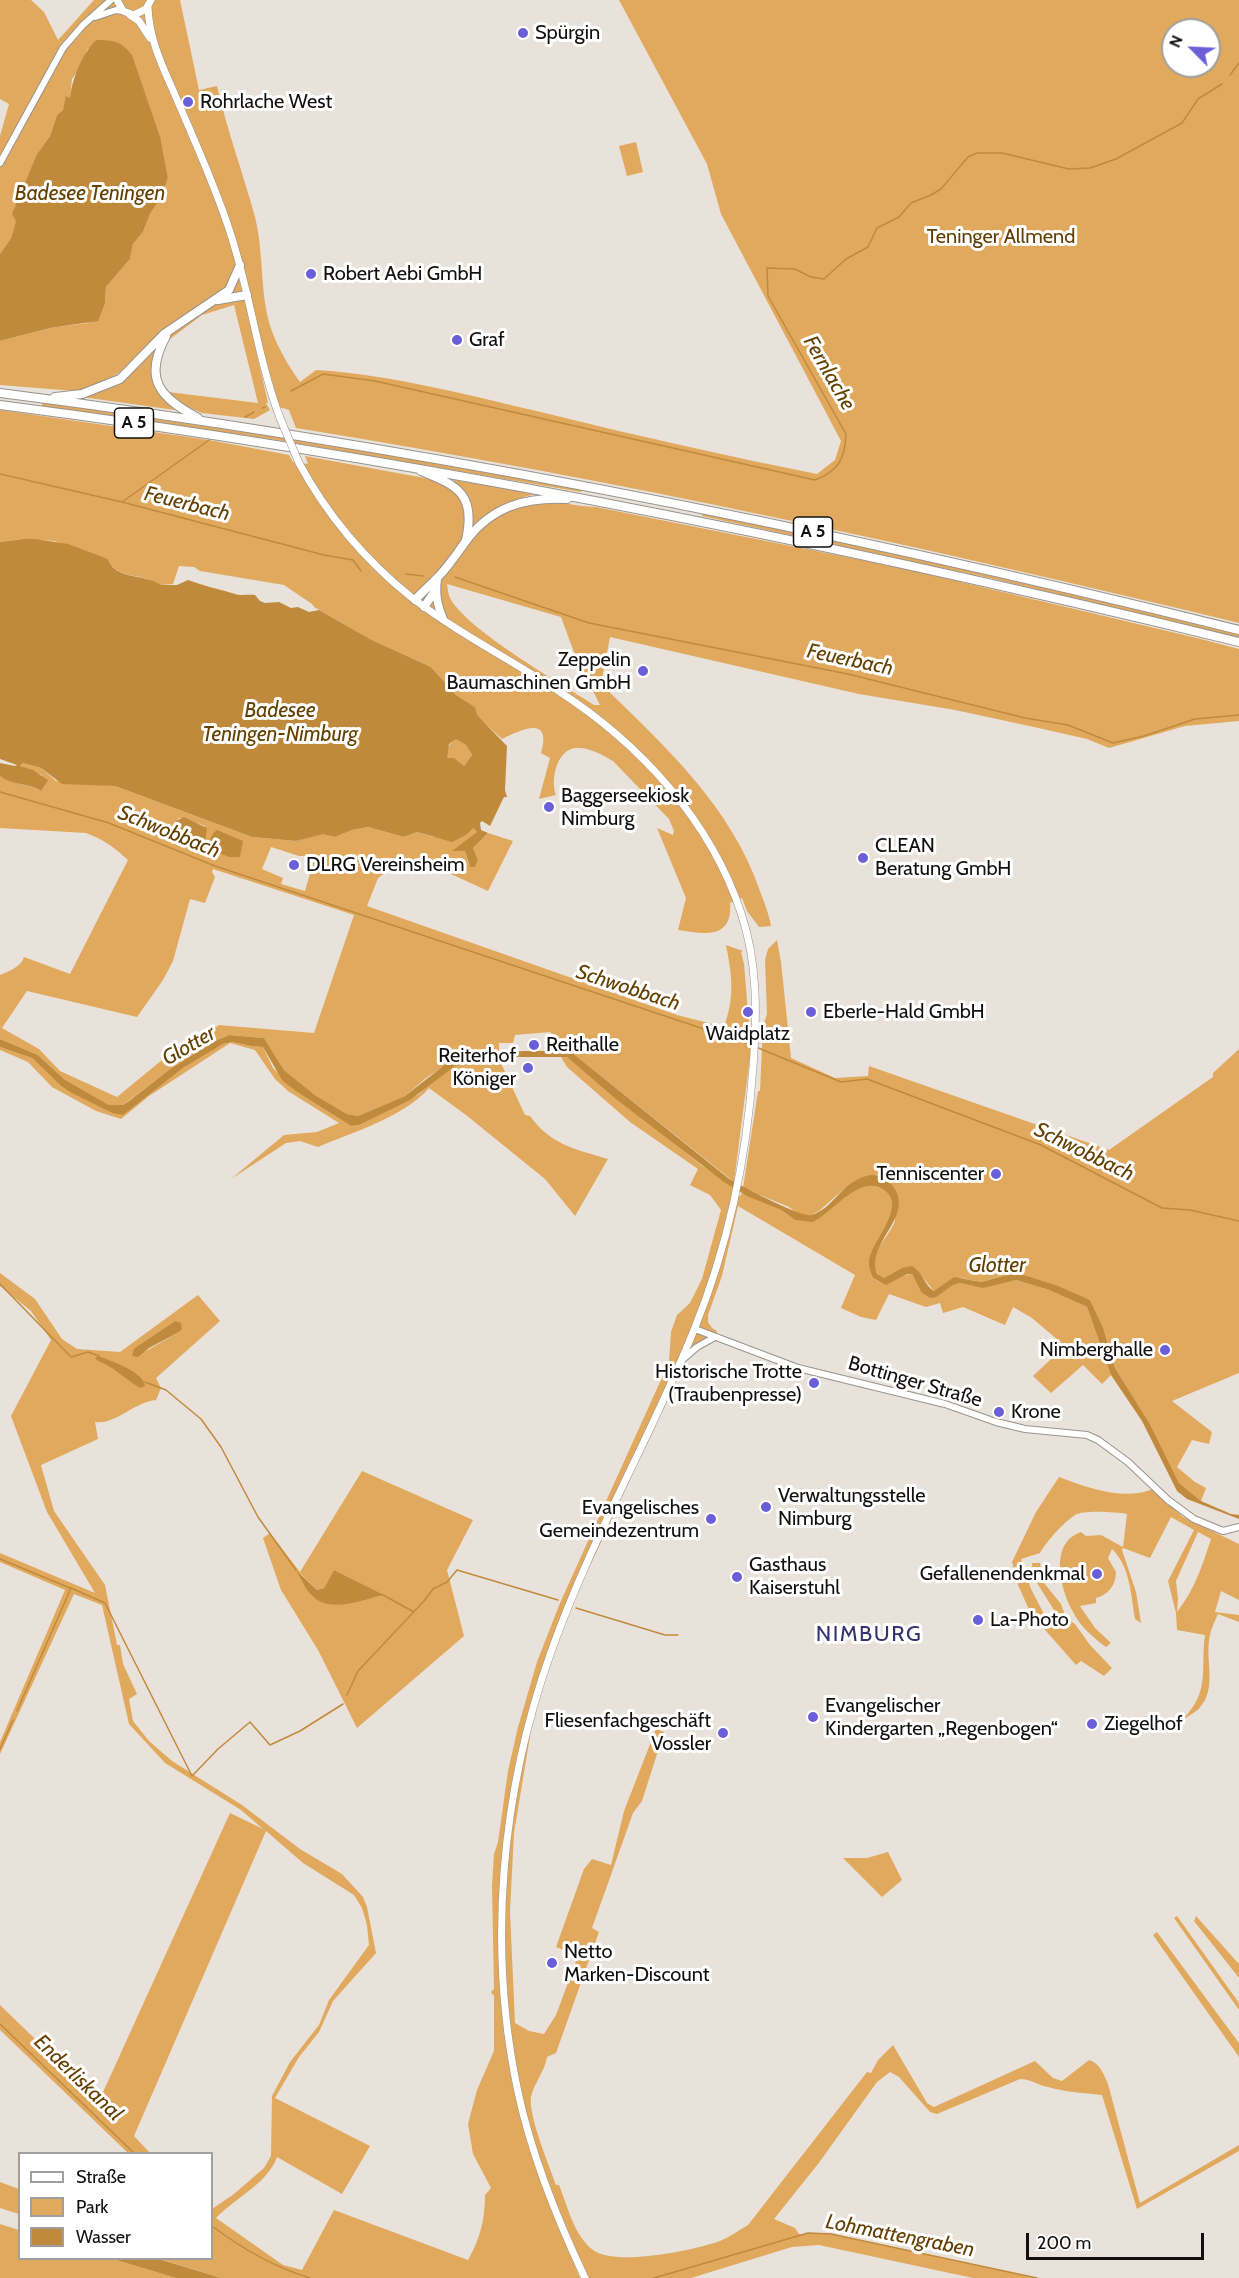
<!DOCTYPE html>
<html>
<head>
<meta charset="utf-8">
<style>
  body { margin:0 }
  #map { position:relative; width:1239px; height:2278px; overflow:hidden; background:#e8e2da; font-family:Cabin,sans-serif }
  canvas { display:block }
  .legend { position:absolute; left:18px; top:2152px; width:195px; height:108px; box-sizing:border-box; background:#fff; border:2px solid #a09f9f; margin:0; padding:8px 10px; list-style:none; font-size:18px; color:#12100e }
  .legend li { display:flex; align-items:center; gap:12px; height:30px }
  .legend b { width:30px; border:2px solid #a09f9f }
  .north { position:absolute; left:1161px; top:18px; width:60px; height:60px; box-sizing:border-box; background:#fff; border:2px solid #a09f9f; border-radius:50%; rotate:294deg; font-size:16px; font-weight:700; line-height:24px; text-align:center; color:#12100e }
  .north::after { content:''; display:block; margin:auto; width:21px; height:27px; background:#6b5fd9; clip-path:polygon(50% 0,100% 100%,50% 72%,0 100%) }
  .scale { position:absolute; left:1026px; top:2233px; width:178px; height:27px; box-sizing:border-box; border:3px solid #12100e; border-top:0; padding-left:8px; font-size:18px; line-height:21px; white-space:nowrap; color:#12100e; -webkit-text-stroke:4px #fff; paint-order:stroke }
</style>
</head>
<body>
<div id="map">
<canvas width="1239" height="2278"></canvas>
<ul class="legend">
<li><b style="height:8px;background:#fff"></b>Straße</li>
<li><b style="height:16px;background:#e0a95d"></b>Park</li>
<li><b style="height:16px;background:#c08a3d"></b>Wasser</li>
</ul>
<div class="north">N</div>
<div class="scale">200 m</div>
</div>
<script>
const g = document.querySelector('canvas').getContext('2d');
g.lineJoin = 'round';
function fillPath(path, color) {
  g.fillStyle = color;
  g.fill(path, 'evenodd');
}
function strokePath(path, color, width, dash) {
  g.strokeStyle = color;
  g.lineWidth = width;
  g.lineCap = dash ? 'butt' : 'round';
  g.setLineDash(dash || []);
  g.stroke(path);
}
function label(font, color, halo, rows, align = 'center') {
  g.font = font + ' Cabin,sans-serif';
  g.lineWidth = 6;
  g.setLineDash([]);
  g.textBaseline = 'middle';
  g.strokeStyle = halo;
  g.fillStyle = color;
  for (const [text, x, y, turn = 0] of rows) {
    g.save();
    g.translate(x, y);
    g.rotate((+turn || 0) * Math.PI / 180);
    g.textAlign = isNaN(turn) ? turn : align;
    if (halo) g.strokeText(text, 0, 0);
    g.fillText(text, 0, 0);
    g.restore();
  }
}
const green = new Path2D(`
  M0,0H31L44,12L58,40L94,0H180L199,90L217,86C227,130 243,173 255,217C262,245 261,275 265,303C269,333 283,358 300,382L316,370C394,375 472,396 549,414C638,436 727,456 817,474L835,460L841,441L721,214L707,164L619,0H1239V623C927,547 613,479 296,428L289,410L273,405L252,332L268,403H266L270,410L254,419L202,413L181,404L168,392L258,403L234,305L202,315L166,342L158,337C133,361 112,386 75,391L0,385V341L50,328L88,323L105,303L106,287L130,259L133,244L143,232L150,214L160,199L168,178L161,140L88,48L81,66L72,79L70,98L63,110L57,115L50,136L37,154L11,238L0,254V136L9,104L0,99ZM1173,30H1209V66H1173Z
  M636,142L643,172L627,176L619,146Z
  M155,348C149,375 155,391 175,410L82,397L93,393Z
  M42,402L377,452L582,489L581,492L277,440L42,406Z
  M0,410L209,440L289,455L293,462L308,464L305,456L430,479C472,491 455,507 476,533C497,513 524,500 553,502C568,503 582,507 596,507L906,569L1201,639L1239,649V721L1185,726L1109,748L1087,739L1034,727L955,710L859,694L610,637L601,684C664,745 731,806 760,891C764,902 769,914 771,926L759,927L747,911L742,898L730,903C733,940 703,934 678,930L686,898L657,828L673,835L674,831L669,819L613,761C603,755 589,747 577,748C557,748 550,780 556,795L539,799L550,758L541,753C552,715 522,729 502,739L476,715L475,707L456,695L431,667L372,640L314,607L312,604L284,585L200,571L194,567L179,566L173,584L160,585C144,572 117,581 108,559L54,541L23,539L0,542ZM447,584L561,617L575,655L600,705H594C559,682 468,631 450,598C448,594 448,589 447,584Z
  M454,480L536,494C508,500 495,508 474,529L471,528L472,518L453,482Z
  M702,513C882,550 1061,591 1239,634V638L994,579L702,516Z
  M456,738L466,745L472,755L464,766L447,758C447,748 448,745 456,738Z
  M23,763L41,768L56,781L115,786L252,837L296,841L323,833L335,837L352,830L368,827L404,837L417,832L433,837L473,828L477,832L457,851H465L469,865L475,866L478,860L473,848L488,833L513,841L488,891L429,864L395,866L378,878L367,906L677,1015L724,1027C735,996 732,976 726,945L743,951L741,952L744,964L751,1049L734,1182L570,1051H561L553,1035L550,1032L515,1035L513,1043H499V1053L460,1057L453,1060L426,1078L405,1096L358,1116L347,1114L315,1095L284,1070L264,1038L229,1035L215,1041L170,1069L123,1105H109L64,1079L38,1055L0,1039V975C9,971 21,967 24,957L70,974L128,860C115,848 103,839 86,833L0,828V776C13,785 28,783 41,791L42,775L20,766ZM179,818L189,820L205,826L195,846L173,837V826ZM271,847L299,856H311L313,863L305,891L281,884L283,878L262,869ZM213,869L354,915L314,1033L219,1025L162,1060L117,1097L60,1071L39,1049L2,1028L27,991L137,1017L163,980L173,961L190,899L205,903L215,877L212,872Z
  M777,940L781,962L791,1058L835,1078L868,1076L869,1066L1109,1150L1213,1077V1073L1239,1049V1373L1172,1401L1212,1432L1209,1444L1192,1440L1177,1467L1195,1482L1206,1488L1201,1501L1179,1483L1150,1424L1115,1368L1103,1327L1090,1300L1024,1275L1011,1274L981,1282L961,1278L934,1291L915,1268L893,1273L884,1278C855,1265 892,1236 895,1220C896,1212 890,1191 888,1182L845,1188L819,1211L809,1216L800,1215L789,1207L743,1188L758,1091H760L763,1026L767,1014L765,960L768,949Z
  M232,1042L251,1046L263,1047L273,1068L297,1092L351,1126L359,1125L419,1094L434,1080L455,1066L499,1059L525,1115L530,1116C551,1145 575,1149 608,1159L575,1216L545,1179L466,1115L429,1088C404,1117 353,1132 318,1147L300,1141L286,1143L231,1179L284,1135L317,1132L339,1123L288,1091L275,1079L255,1050L230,1043L149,1096L121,1119L96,1111L52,1087L28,1062L0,1050V1047L32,1058L61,1086L112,1113L130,1109L183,1068L223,1044Z
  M561,1057H567L701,1165L736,1189V1193L740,1196L742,1193L781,1210L795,1220L813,1221C831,1212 844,1194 864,1187C870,1185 876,1185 882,1189C909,1204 872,1240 869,1260C868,1266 870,1272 873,1278C891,1291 895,1274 912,1274L921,1292H942L953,1285L960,1283L975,1286L1016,1280L1049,1290L1087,1307L1111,1375L1102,1384L1083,1365L1051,1393L1033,1376L1065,1346L1032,1318L1013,1307L1005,1325L963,1307L943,1313L940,1303L926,1307L889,1294L876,1320L861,1317L841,1308L855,1275L738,1206L722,1276L708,1315V1322L712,1328L717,1331C715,1341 703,1341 696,1348C689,1355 684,1365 679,1373L571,1607L555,1648L533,1718L514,1833L510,1911L515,2023L529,2031L544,2034L556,2015L578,1956L556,1947L584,1869L592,1859L611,1865L624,1811L656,1729L664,1732L642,1801L633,1813L592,1928L599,1932L556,2053L547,2057C545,2071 534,2083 531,2097C528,2115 549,2165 556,2185H559C568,2207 573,2234 593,2250C615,2267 695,2250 720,2241C730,2237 739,2230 748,2225L867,2072L871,2073L878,2060L893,2045L927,2103L934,2107L1035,2061L1053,2078L1062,2081L1089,2060C1100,2063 1104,2075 1108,2084L1140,2203L1239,2145V2151L1137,2209L1102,2095C1084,2093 1065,2092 1048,2087C1037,2085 1031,2079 1020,2079L937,2114L930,2112L899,2077L890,2072L877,2082L818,2164L774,2219L795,2228L799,2234H831L1037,2278H973L819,2245L792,2247L691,2278H585L557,2222L580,2278H221L160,2259L212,2258V2209L234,2194L264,2168L271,2156L272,2096L290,2062L319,2025L329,2000L369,1945L367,1925L362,1908L354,1895L303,1863L266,1831L134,2136L150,2153H128L0,2030V2005L99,2101L230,1813L263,1829L241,1810L165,1763L129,1724L102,1605L74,1594L0,1754V1742L65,1590L0,1562V1553L95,1593L47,1512L11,1416L51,1340L31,1311L0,1286V1273L35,1299L62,1339L77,1349L120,1352L198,1295L220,1321L156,1378L161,1388L156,1400C134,1402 116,1425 95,1422L98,1439L41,1465L54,1511L105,1585L117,1645H120L123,1664L137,1694L129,1699L133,1721L149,1741L172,1761L242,1805L300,1849L342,1874L363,1897L367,1907L376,1953L333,2001L319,2032L299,2057L275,2098L370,2146L342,2194L277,2157C268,2183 235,2198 216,2218L283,2265L302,2270L334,2210L468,2260C480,2239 485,2220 485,2195L491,2188L473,2154L468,2124L477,2090L494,2051V1996L491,1992L494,1989L492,1885L494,1854L498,1842L508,1771L518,1727L537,1662L560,1603L669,1362L671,1332L677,1315L690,1303L702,1279L721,1210L710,1195L690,1185L698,1169L630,1122L567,1067ZM175,1321L179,1332L144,1352L139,1345Z
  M362,1471L473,1520L447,1570L464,1636L357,1728L318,1650L281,1590L263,1538L270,1533L300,1572ZM334,1570L383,1595C364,1601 324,1611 310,1594C305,1588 302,1579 299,1572L317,1590L324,1588Z
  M1059,1477C1088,1488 1123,1501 1153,1489L1183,1517L1239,1544V1600L1221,1591L1215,1612L1239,1615V1622L1218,1614C1214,1623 1210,1631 1209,1641C1206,1662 1216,1688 1201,1706C1197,1712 1188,1716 1182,1720C1211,1691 1200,1671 1205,1635L1177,1630L1176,1613L1168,1581L1194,1530L1171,1517L1150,1558L1123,1548L1122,1550L1136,1592L1141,1623L1135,1619C1131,1595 1130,1566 1112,1549L1108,1558L1116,1572C1116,1585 1108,1595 1096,1598V1603L1080,1606L1095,1628L1111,1643L1106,1647C1092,1637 1079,1625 1072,1610C1060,1587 1049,1543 1081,1532L1086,1536L1101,1535L1123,1547L1127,1514C1116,1512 1084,1510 1075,1515C1064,1522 1046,1542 1040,1553L1021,1559L1031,1589L1046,1618L1052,1621L1055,1615L1054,1610L1037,1583L1033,1574L1032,1563H1040L1044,1583L1061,1604L1066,1618L1075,1624L1090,1645L1112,1668L1104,1676L1081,1661L1076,1665L1031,1614L1018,1585L1012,1562L1036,1512ZM1198,1532L1211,1539C1202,1566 1195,1589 1177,1612L1178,1599L1176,1581Z
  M888,1852L902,1880L882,1897L843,1858H867Z
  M1177,1916L1239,2003V2010L1174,1918Z
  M1196,1916L1239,1964V1978L1194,1921Z
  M1157,1932L1239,2043V2057L1153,1935Z
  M0,2182L19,2189V2214L0,2208Z
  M0,2224L19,2230L20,2258L113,2259L176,2278H0Z`);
const water = new Path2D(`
  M96,40C113,40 121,41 132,55L161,140L168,178L160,199L150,214L143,232L133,244L130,259L106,287L105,303L98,321L50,328L0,341V254L11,238L16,221L12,214L37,154L50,136L57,115L63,110L66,96L70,98C72,79 82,54 96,40Z
  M23,539H35L68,544L108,559C116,581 144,573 161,585H177L188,580C204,586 219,589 235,594C240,596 249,594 255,595L260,601L265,603L279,602L291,608L298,607L309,612L319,610L372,640L431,667L456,695L475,707L477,715L507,746L505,790L507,797H504L502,801L490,826L482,821L480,823L481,830L488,833L473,848L478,860L475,867H470L465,851H452L477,832L473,828L466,835L452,842L417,832L404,837L368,827L352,830L335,837L323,834L296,841L252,837L115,786L62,784L41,768L23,763L20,766L33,770L48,780L41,791C28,782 12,786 0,776V763L15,766L17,765L0,759V542ZM456,739L466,745L472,755L464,766L454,758H447L449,744Z
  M184,817L207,828L205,842L201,846L184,842L170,834L176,821Z
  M217,830L243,841L240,857H229L211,850C207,843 211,834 217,830Z
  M229,1035L264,1038L284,1070L315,1095L347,1114L358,1116L405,1096L447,1063L460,1057L523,1051H570L728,1178C739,1185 802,1218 811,1215C824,1212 834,1199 843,1190C850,1183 862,1176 871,1175C879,1175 887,1180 892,1185C917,1216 865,1242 877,1274L884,1278L902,1268L912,1266C923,1272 924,1285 934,1291L954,1277L981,1282L1011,1274L1024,1275L1058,1286L1090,1300L1103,1327L1115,1368L1150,1424L1179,1483L1201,1501L1231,1514L1239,1515V1519L1187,1499L1177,1491L1142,1421L1111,1375L1087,1307L1049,1290L1016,1280L983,1288L960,1283L953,1285L936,1297L930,1298L921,1292L912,1274H907L886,1285L873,1278C870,1272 868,1266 869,1260C872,1240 909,1204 882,1189C876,1185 870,1185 864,1187C844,1194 831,1212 813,1222L795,1220L781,1210L747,1196L724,1182L616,1099L567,1057H516L455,1066L410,1100L359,1125L351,1126L297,1092L282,1080L263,1047L251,1046L232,1042L223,1044L183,1068L123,1115L112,1113L72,1093L61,1086L32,1058L0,1047V1039L38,1055L64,1079L109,1105H123L129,1101L170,1069L215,1041Z
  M175,1321L181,1323L182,1329L179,1332L149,1348L138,1357L132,1356L134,1349L139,1345Z
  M98,1356C111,1361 143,1371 145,1386L140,1388C125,1379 114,1367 98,1361L95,1358Z
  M296,1570L317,1590L324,1588L334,1570L384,1595C362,1600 329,1614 311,1595C305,1589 301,1578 296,1570Z
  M113,2259H159L221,2278H176Z`);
const stream = new Path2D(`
  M1230,75L1239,63
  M291,391L323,374L375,381L815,480C839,471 845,458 846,434L768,296L767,268L795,269L811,277L824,279L846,259L868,247L877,228L899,217L911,203L931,195L941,189L968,157L977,153H1002L1069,169L1090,168L1116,159L1182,123L1198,99L1222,84
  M262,408L265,407
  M245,417L254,412
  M0,474L122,502L324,555L353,560L361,571
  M122,502L209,440
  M406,574L423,576
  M455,577L589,623L848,674L1025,718L1068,725L1113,743L1144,736L1195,719L1239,715
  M0,792L109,823L215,866L752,1045
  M756,1047L841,1082L867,1079L1041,1145L1162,1208L1190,1210L1239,1221
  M0,1284L71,1357L88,1352L99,1356
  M145,1382L166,1390L201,1419L221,1447L258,1517L296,1570
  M0,1559L70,1588
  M383,1595L414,1612
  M576,1608L665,1635H678
  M347,1695L358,1671L424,1601L433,1589L447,1582L457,1570L558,1600
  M17,1711L71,1588L105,1603L192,1776L218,1749L250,1722L270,1745L300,1731L343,1704
  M0,1749L13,1720
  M0,2024L135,2154
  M212,2226C241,2248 274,2267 310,2278
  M654,2278L808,2233L831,2234L1037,2278`);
const tertiary = new Path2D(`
  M95,17L116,10L123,11
  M0,163L63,48L83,25L111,0
  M695,1329L798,1368L945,1404L996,1422L1025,1429L1087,1435L1098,1440L1128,1462L1168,1500L1194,1519L1223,1531L1239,1527
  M682,1360L697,1347L715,1337`);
const secondary = new Path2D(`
  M117,0L123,11L134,15L146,9L151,0
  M148,7C149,42 165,71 178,102C196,144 215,186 229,229C250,291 257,357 280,418
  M130,15L139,21L150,38
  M299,463C327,515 365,560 411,597C458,633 511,660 560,692C640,744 711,821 741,913C758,963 757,1015 753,1067C747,1157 728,1246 694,1330C650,1439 590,1541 551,1652C501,1792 487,1947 518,2092C532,2157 557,2219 585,2278`);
const motorway = new Path2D(`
  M218,300L247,295
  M166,336C143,379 159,397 198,418
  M0,393C417,446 831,529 1239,630
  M55,397L82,394L120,379L164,334L229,290L240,265
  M0,405C418,459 830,542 1239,642
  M421,471C459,486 476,495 466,540
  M437,579C435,594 437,605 443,619
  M415,600C422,592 431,585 438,577C449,566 457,553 466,541C492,506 526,497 567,499
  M424,607L435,591`);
const secondaryBridge = new Path2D(`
  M280,418L299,463`);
const markers = [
  [523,33,6,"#6b5fd9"],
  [188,102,6,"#6b5fd9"],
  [311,274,6,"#6b5fd9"],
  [457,340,6,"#6b5fd9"],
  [643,671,6,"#6b5fd9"],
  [549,807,6,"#6b5fd9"],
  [863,858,6,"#6b5fd9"],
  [294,865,6,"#6b5fd9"],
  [748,1012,6,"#6b5fd9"],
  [811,1012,6,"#6b5fd9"],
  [534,1045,6,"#6b5fd9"],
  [528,1068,6,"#6b5fd9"],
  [996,1174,6,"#6b5fd9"],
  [1165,1350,6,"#6b5fd9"],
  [814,1383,6,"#6b5fd9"],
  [999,1412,6,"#6b5fd9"],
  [766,1507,6,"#6b5fd9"],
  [711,1519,6,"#6b5fd9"],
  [1097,1574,6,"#6b5fd9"],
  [737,1577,6,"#6b5fd9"],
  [978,1620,6,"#6b5fd9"],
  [813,1717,6,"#6b5fd9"],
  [1092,1724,6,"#6b5fd9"],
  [723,1733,6,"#6b5fd9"],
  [552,1963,6,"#6b5fd9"]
];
const shields = [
  [134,423,39],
  [813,532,39]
];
const shieldNames = [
  ["A 5",134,423],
  ["A 5",813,532]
];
const poiNames = [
  ["Spürgin",535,33],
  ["Rohrlache West",200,102],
  ["Robert Aebi GmbH",323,274],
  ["Graf",469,340],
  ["Zeppelin",631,660,"right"],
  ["Baumaschinen GmbH",631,683,"right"],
  ["Baggerseekiosk",561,796],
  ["Nimburg",561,819],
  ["CLEAN",875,846],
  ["Beratung GmbH",875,869],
  ["DLRG Vereinsheim",306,865],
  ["Eberle-Hald GmbH",823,1012],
  ["Waidplatz",748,1034,"center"],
  ["Reithalle",546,1045],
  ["Reiterhof",516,1056,"right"],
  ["Königer",516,1079,"right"],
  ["Tenniscenter",984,1174,"right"],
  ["Nimberghalle",1153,1350,"right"],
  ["Historische Trotte",802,1372,"right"],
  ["(Traubenpresse)",802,1395,"right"],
  ["Krone",1011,1412],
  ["Verwaltungsstelle",778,1496],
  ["Nimburg",778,1519],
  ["Evangelisches",699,1508,"right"],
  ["Gemeindezentrum",699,1531,"right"],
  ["Gasthaus",749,1565],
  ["Kaiserstuhl",749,1588],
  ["Gefallenendenkmal",1085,1574,"right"],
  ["La-Photo",990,1620],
  ["Evangelischer",825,1706],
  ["Kindergarten „Regenbogen“",825,1729],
  ["Fliesenfachgeschäft",711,1721,"right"],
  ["Vossler",711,1744,"right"],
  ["Ziegelhof",1104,1724],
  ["Netto",564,1952],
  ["Marken-Discount",564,1975]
];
const parkNames = [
  ["Teninger Allmend",1001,237]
];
const streetNames = [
  ["Bottinger Straße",915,1382,16]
];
const waterNames = [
  ["Badesee Teningen",90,194],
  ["Fernlache",829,373,60],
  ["Feuerbach",187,504,14],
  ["Feuerbach",850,660,12],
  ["Badesee",280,711],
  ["Teningen-Nimburg",280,735],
  ["Schwobbach",169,832,22],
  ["Schwobbach",628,988,18],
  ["Glotter",189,1046,-30],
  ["Schwobbach",1084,1152,26],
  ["Glotter",997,1266],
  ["Enderliskanal",78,2078,44],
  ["Lohmattengraben",900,2236,11]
];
const quarterNames = [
  ["NIMBURG",869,1635]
];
fillPath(green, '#e0a95d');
fillPath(water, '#c08a3d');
strokePath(stream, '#c08a3d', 1.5);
strokePath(tertiary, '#99938d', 8);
strokePath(secondary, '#99938d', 8);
strokePath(motorway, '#99938d', 10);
strokePath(tertiary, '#fff', 6);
strokePath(secondary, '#fff', 7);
strokePath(motorway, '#fff', 8);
strokePath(secondaryBridge, '#99938d', 8, []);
strokePath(secondaryBridge, '#fff', 7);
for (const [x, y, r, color] of markers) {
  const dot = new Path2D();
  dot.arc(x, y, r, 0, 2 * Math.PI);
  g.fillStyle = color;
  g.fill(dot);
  strokePath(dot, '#fff', 2);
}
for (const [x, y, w] of shields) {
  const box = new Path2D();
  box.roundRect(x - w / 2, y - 15, w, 30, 4.5);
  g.fillStyle = '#fff';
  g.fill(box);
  strokePath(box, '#12100e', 1.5);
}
label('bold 18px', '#12100e', null, shieldNames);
label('20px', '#12100e', '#fff', poiNames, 'left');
label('20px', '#623e00', '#fff', parkNames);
label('20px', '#12100e', '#fff', streetNames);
label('italic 21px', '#644000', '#fff', waterNames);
g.letterSpacing = '1.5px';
label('22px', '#36326e', '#fff', quarterNames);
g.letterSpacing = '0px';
</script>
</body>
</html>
